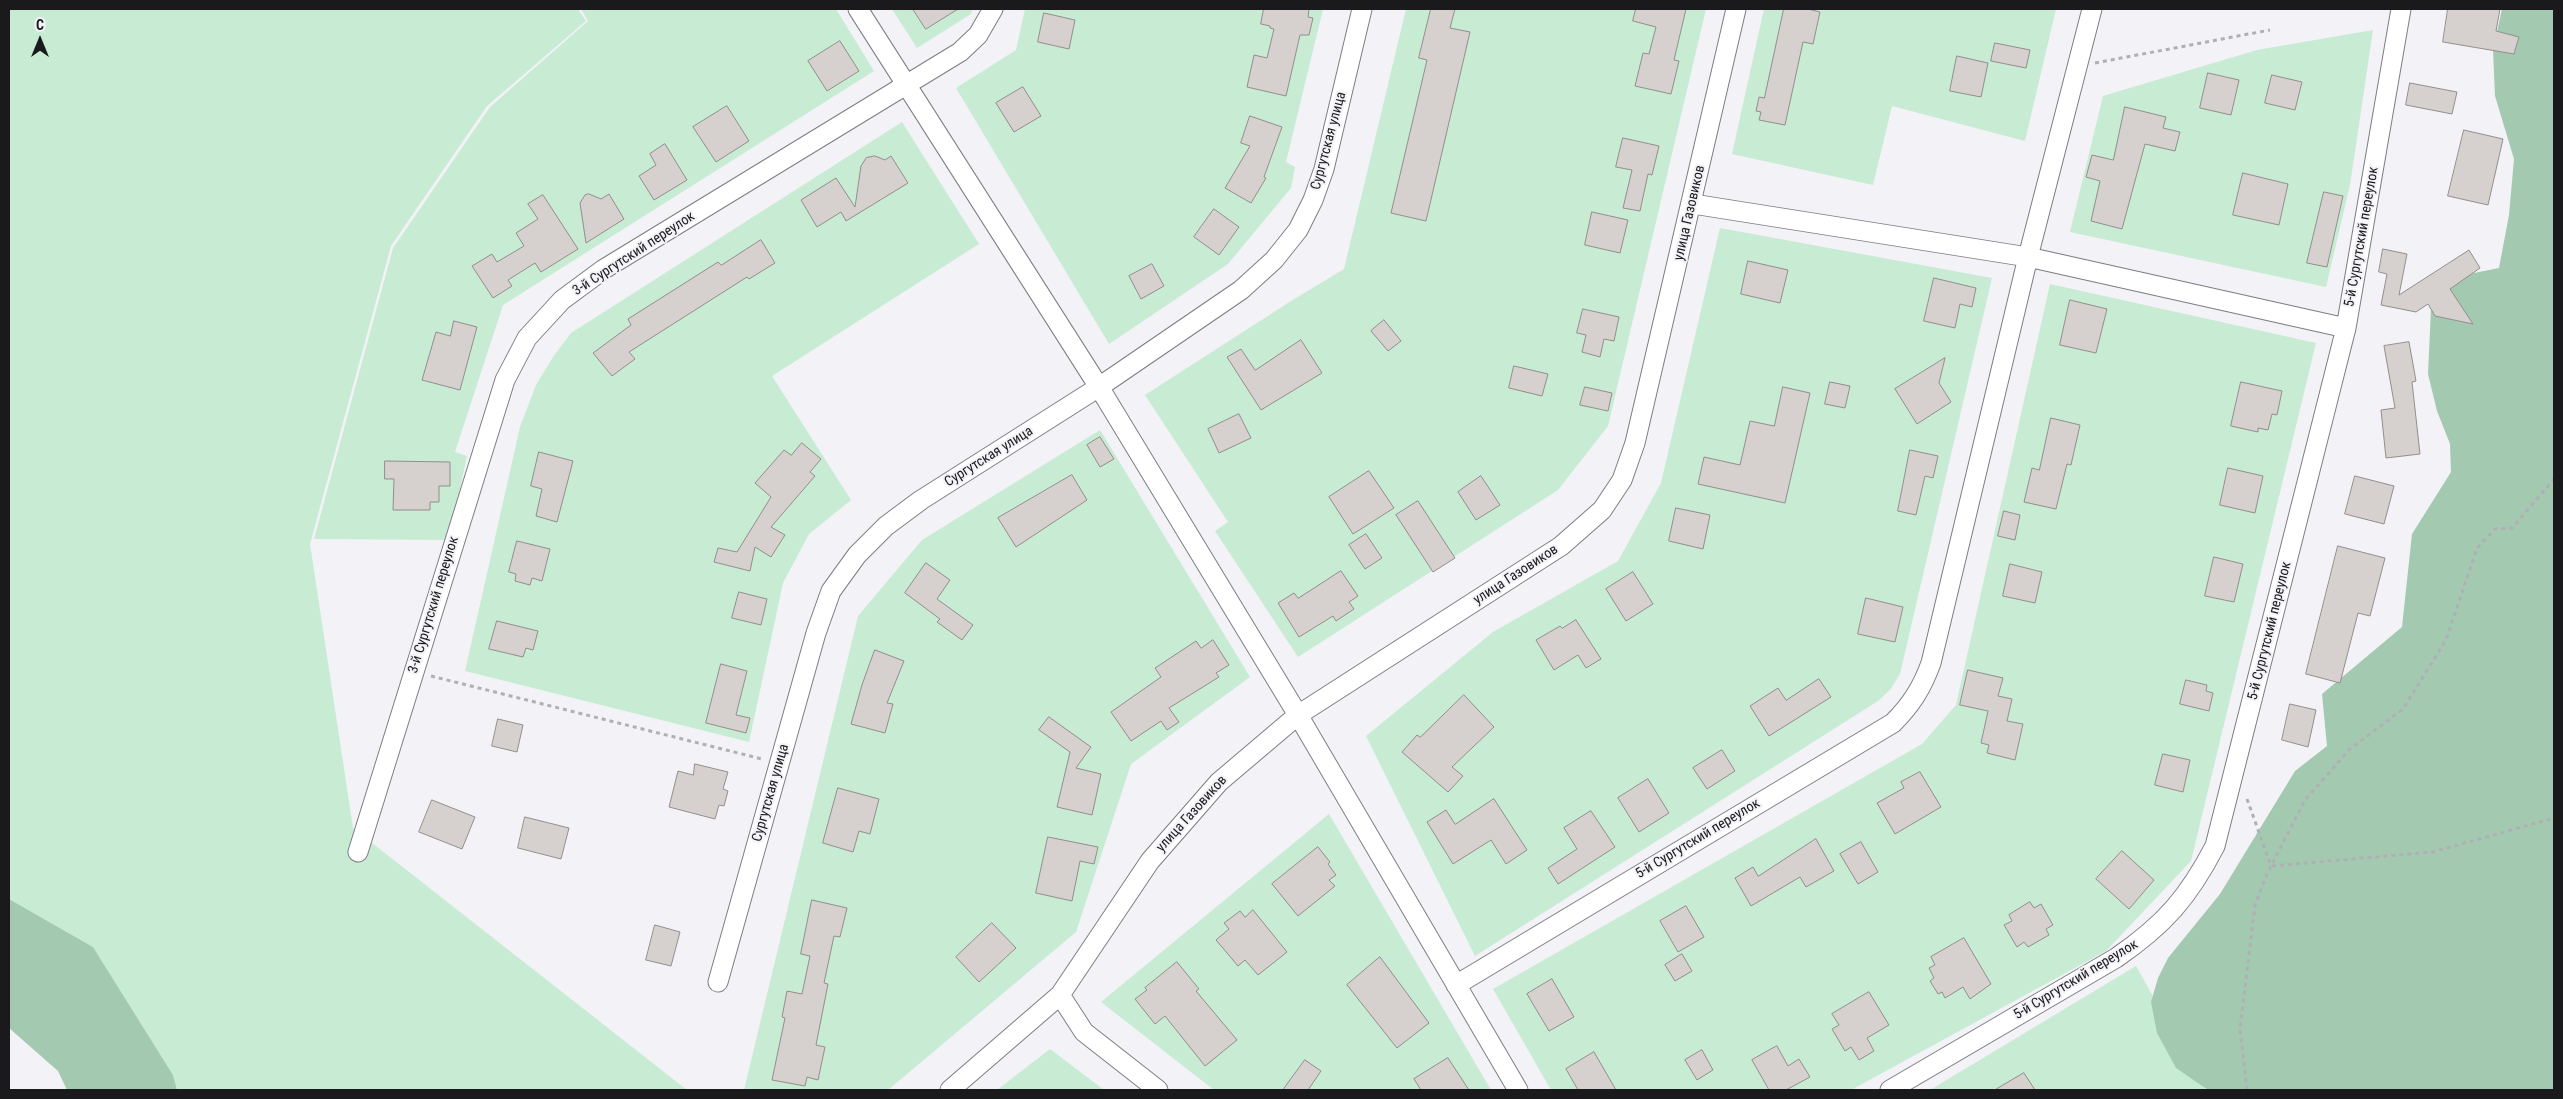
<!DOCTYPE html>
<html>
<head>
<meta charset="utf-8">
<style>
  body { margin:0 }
  #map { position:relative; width:2563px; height:1099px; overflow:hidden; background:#f2f2f7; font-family:"Roboto Condensed",sans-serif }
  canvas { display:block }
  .frame { position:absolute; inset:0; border:10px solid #1a1a1c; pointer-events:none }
  .north { position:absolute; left:15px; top:15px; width:50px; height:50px; -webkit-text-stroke:4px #f2f2f7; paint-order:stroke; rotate:0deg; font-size:14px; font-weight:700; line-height:20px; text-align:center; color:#1a1a1c }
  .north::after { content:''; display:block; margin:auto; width:18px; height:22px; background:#1a1a1c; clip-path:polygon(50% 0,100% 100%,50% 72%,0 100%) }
</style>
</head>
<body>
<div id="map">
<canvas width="2563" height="1099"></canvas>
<div class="frame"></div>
<div class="north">С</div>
</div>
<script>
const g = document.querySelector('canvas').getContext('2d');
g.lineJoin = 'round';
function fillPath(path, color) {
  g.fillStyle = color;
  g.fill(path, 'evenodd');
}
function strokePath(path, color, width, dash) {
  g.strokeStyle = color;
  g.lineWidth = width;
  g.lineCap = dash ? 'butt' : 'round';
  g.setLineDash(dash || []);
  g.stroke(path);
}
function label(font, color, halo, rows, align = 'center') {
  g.font = font + ' "Roboto Condensed",sans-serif';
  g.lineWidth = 4;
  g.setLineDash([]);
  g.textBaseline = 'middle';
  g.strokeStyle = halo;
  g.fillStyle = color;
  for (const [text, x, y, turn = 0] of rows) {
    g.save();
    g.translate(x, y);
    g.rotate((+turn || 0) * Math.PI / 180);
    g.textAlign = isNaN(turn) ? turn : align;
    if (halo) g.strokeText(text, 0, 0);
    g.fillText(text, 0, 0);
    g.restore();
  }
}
const green = new Path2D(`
  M9,9H578L586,21L487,106L391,246L310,544L353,828L687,1090H177L173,1075L93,947L9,899Z
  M581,9H836L874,71L503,305L455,452L467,456L449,540L314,539L393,248L490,107L588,21Z
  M892,9H972L971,14L917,48Z
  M1025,9H1323L1286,162L1295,167L1291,188L1228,264L1109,344L956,88L1016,50Z
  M1406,9H1706L1608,426L1558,490L1298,657L1215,531L1228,522L1145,395L1291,301L1344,269Z
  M1764,9H2056L2025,141L1892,106L1873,185L1732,154Z
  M2373,30L2350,185L2326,287L2070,232L2103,96L2257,50Z
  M902,122L979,244L772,376L851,500L809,534L783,583L749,742L465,671L520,427L536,385L553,357L571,333Z
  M1720,228L1992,278L1900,674L1890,690L1878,701L1475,956L1366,736L1493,632L1618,561L1661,483Z
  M2050,284L2316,343L2191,861L2106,951L1851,1090H1551L1493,989L1922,744L1956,705Z
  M1100,430L1250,677L1131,764L1076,932L888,1090H744L858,616L922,540Z
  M1329,814L1491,1090H1214L1101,1002Z
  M2136,966L2205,1089L1930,1090Z
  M1050,1049L1104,1090H997Z`);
const forest = new Path2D(`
  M2502,9H2554V1090H2208L2176,1068L2157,1033L2151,1002L2158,978L2168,958L2220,894L2295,771L2327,746L2322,694L2402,627L2412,534L2451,472L2450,444L2437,411L2428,374L2431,309L2454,277L2499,268L2509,215L2514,159L2495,96L2493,50Z
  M9,899L93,947L173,1075L177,1090H67L58,1071L9,1028Z`);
const building = new Path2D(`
  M913,9H958L926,29Z
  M1264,9H1309L1308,17L1313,18L1309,35H1300L1286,96L1247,87L1254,55L1267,58L1274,29L1270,28V26L1261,24Z
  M1431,9H1455L1450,28L1470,32L1426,221L1391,213L1427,60L1419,58Z
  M1636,9H1686L1674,60L1679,61L1671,94L1635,86L1643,53L1649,54L1656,27L1633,21Z
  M1784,9H1808L1820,12L1813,44L1803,42L1785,125L1759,120L1761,112L1756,111L1759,97L1764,98Z
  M2448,9H2500L2496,31L2519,37L2514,54L2443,42Z
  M1044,13L1075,20L1069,49L1038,42Z
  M840,41L859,71L827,91L808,61Z
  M1995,43L2030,50L2026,68L1991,61Z
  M1957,56L1988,63L1981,97L1950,91Z
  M2208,73L2239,80L2231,115L2200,108Z
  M2272,75L2302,82L2295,110L2265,103Z
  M2410,83L2457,92L2452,114L2406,105Z
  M1023,87L1041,116L1014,132L996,103Z
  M727,106L749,141L716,162L693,127Z
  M2125,107L2166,117L2163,128L2180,132L2175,151L2145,144L2122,229L2091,221L2100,181L2086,177L2092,155L2113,160Z
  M1250,116L1282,127L1264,177L1266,178L1251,203L1225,188L1250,146L1241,143Z
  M2464,130L2503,139L2488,205L2448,196Z
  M1623,138L1659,146L1652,175L1648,174L1640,211L1623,208L1632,170L1616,167Z
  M665,144L687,180L654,200L639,176L656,165L650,154Z
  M875,156L885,160L891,156L908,183L846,221L841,212L817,227L801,200L836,178L855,207L861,166L866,158Z
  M2243,173L2288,184L2279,225L2233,215Z
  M2324,192L2343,196L2327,267L2307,263Z
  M589,194L601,199L609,194L624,219L586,243L580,203L585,195Z
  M543,195L578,249L541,272L535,263L508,280L512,286L493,298L472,266L492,254L497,262L524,246L516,233L538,219L528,204Z
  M1214,209L1239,227L1219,255L1194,237Z
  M1592,212L1628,220L1620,253L1585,245Z
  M761,240L775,263L749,279L747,277L629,352L635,359L612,376L593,353L631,325L628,319L718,262L721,265Z
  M2383,249L2407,254L2399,295L2469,250L2480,268L2450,289L2473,324L2435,316L2428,304L2416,312L2381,305L2387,274L2379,272Z
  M1748,261L1788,270L1780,303L1741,294Z
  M1152,264L1164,286L1141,299L1129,276Z
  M1934,278L1976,288L1972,307L1960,304L1955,328L1924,321Z
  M2070,300L2107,309L2096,353L2060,345Z
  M1583,309L1619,317L1614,341L1604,339L1600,357L1582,352L1586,335L1577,333Z
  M1384,320L1401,341L1388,351L1371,331Z
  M454,321L477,327L460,390L422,380L436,332L450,336Z
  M1301,340L1322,373L1261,410L1227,357L1241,349L1255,370Z
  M2409,342L2416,381L2412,382L2420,454L2386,458L2381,410L2395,408L2384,346Z
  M1945,358L1939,383L1951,402L1917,424L1895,389Z
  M1514,366L1548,374L1542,396L1509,388Z
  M1830,382L1850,386L1845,408L1825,404Z
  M2241,382L2282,391L2277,415L2272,414L2268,430L2258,428V432L2231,426Z
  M1585,387L1612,393L1608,411L1580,405Z
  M1783,387L1810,393L1785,503L1698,484L1704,457L1740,465L1750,421L1774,426Z
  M1239,414L1251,438L1219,453L1208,429Z
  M2051,418L2080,425L2071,465L2067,464L2056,509L2024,502L2032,468L2039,470Z
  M1100,437L1114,459L1100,467L1087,445Z
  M802,443L821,459L810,472L815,476L771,527L785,535L771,557L755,547L750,571L714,562L718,548L737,552L771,497L755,483L784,450L791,455Z
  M1910,450L1938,456L1933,478L1925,476L1916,515L1898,511Z
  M539,452L573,461L557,522L536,516L542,489L531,486Z
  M385,461L450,462V486H439V502H430V510H393L394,479H385Z
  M2228,468L2263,476L2255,513L2220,505Z
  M1369,471L1394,508L1353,534L1329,497Z
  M1072,475L1087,500L1016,547L998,518Z
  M1481,476L1500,505L1476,520L1458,492Z
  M2355,476L2394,486L2384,524L2345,514Z
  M1418,501L1455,558L1433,572L1396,515Z
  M1676,508L1710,515L1703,549L1669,541Z
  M2004,511L2020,515L2015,540L1998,536Z
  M1366,534L1382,558L1365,569L1349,545Z
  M517,541L550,549L542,581L532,578L530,585L515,581L516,574L509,572Z
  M2338,546L2385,558L2370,616L2358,613L2340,683L2306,674Z
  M2214,557L2243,564L2234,602L2205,596Z
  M926,563L950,580L937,599L973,625L962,640L937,622L940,619L905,593Z
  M2010,564L2042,572L2035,603L2003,596Z
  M1341,571L1358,596L1349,602L1354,609L1336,621L1333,616L1299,637L1278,603L1294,593L1298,598Z
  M1633,572L1653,604L1626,621L1606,589Z
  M739,592L767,599L761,625L732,618Z
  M1866,598L1903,607L1895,642L1858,634Z
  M1576,620L1601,659L1586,668L1578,655L1554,670L1536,640L1560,626L1562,628Z
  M497,621L538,631L533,650L526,648L523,657L489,649Z
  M1213,640L1229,665L1216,673L1219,677L1169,708L1179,722L1167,730L1161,721L1131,741L1111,712L1161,677L1155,668L1196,641L1201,648Z
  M875,650L904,661L887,703L893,704L885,733L851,724L862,685Z
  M721,664L747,671L736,715L750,718L746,733L706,723Z
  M1968,670L2003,678L1998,696L2012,699L2007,721L2023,724L2015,760L1987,753L1989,745L1981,743L1988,711L1960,705Z
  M1819,679L1831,697L1769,736L1750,706L1778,688L1786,700Z
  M2186,680L2207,685L2206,691L2213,693L2209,711L2180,704Z
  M1464,695L1494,727L1452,767L1463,776L1448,792L1402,752L1417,735L1420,737Z
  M2290,704L2316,710L2308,747L2282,740Z
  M1049,717L1091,747L1076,768L1101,774L1092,815L1057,807L1070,752L1039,730Z
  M498,719L523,725L517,752L492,746Z
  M1722,750L1735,771L1707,789L1693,768Z
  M2163,754L2190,760L2183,792L2155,785Z
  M695,764L728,772L723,789L728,791L724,806L719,805L715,819L669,807L678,771L693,775Z
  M1920,772L1941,807L1895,834L1877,803L1904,788L1901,782Z
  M1648,779L1669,813L1639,832L1618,798Z
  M838,788L879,799L870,834L859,831L853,852L823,843Z
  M1494,799L1527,850L1506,864L1491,840L1453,864L1427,822L1446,810L1455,824Z
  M432,800L475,817L462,849L419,832Z
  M1591,811L1615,847L1558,884L1548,868L1577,849L1564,828Z
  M525,817L569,828L561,859L518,848Z
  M1048,837L1098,847L1094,864L1080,861L1072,901L1036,893Z
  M1816,839L1834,871L1806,887L1800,877L1751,906L1735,878L1753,867L1758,876Z
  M1861,842L1878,872L1858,884L1840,854Z
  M1318,847L1330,862L1328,864L1336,875L1329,880L1335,886L1298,916L1272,884Z
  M2122,851L2154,880L2129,909L2096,879Z
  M812,900L847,908L840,937L834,936L824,983L828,984L816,1045L825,1047L818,1080L807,1077L805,1086L772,1080L785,1018L782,1017L787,991L802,994L810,956L801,954Z
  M2030,902L2034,908L2041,904L2053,925L2046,929L2049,935L2028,947L2024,942L2017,947L2004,925L2012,921L2009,915Z
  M1686,906L1704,937L1678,952L1660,921Z
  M1253,910L1287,952L1258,975L1245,960L1238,966L1216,940L1229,929L1224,923L1240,911L1245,917Z
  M992,923L1016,948L979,982L956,957Z
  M655,925L680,932L671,966L646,960Z
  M1964,938L1991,984L1970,999L1963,987L1945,998L1942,992L1938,994L1930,981L1934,978L1929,968L1935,965L1931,957Z
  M1682,954L1692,971L1675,981L1665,965Z
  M1380,957L1429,1023L1397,1048L1347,985Z
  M1177,962L1199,989L1196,991L1237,1040L1205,1066L1165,1016L1155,1024L1135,999L1147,990L1145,988Z
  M1552,979L1574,1017L1549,1031L1527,994Z
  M1869,992L1889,1025L1867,1038L1874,1051L1859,1060L1851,1047L1845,1051L1832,1029L1839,1025L1832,1014Z
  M1777,1046L1788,1066L1799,1059L1810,1077L1786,1090H1769L1752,1060Z
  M1702,1050L1713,1070L1697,1080L1685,1060Z
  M1594,1052L1616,1090H1578L1566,1069Z
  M1448,1058L1469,1090H1421L1414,1079Z
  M1305,1060L1321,1071L1308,1090H1283Z
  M2024,1073L2035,1090H1995Z`);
const path = new Path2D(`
  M2095,63L2270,30
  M431,676L762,759
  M2247,799L2271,866L2433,852L2554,818
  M2247,1090L2240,1029L2255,905L2267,874L2305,800L2350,749L2403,709L2446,640L2477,548L2495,529L2512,528L2554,479`);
const street = new Path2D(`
  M858,9L1099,387L1298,715L1518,1090
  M1693,204L2028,257L2346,328
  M358,852L505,380L527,338L562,300L604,269L960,52L978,35L993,9
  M718,982L816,633L831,591L857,555L886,526L921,500L1099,387L1241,290L1274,260L1298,230L1313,200L1324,169L1362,9
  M1456,985L1893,723C1911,705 1922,688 1931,663L2028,257L2092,9
  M1060,995L1084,1032L1158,1090
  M950,1090L1060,995L1150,861L1219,782L1298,715L1561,546L1602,510L1622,480L1635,443L1736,9
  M1890,1090L2116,958C2164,925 2188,898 2215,846L2346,328L2401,9`);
const streetNames = [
  ["Сургутская улица",1329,141,-75],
  ["улица Газовиков",1690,213,-77],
  ["5-й Сургутский переулок",2362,237,-80],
  ["3-й Сургутский переулок",634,254,-33],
  ["Сургутская улица",989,457,-32],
  ["улица Газовиков",1516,575,-33],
  ["3-й Сургутский переулок",434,605,-73],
  ["5-й Сургутский переулок",2270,631,-76],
  ["Сургутская улица",771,793,-74],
  ["улица Газовиков",1192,814,-48],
  ["5-й Сургутский переулок",1698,839,-31],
  ["5-й Сургутский переулок",2076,980,-31]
];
fillPath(green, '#c8ebd4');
fillPath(forest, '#a3cab0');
fillPath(building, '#d6d0ce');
strokePath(building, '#938e8c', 1);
strokePath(street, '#7d7e82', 21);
strokePath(path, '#b0b0b4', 3, [4, 4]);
strokePath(street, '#fff', 19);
label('14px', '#1a1a1c', '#f2f2f7', streetNames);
</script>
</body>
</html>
